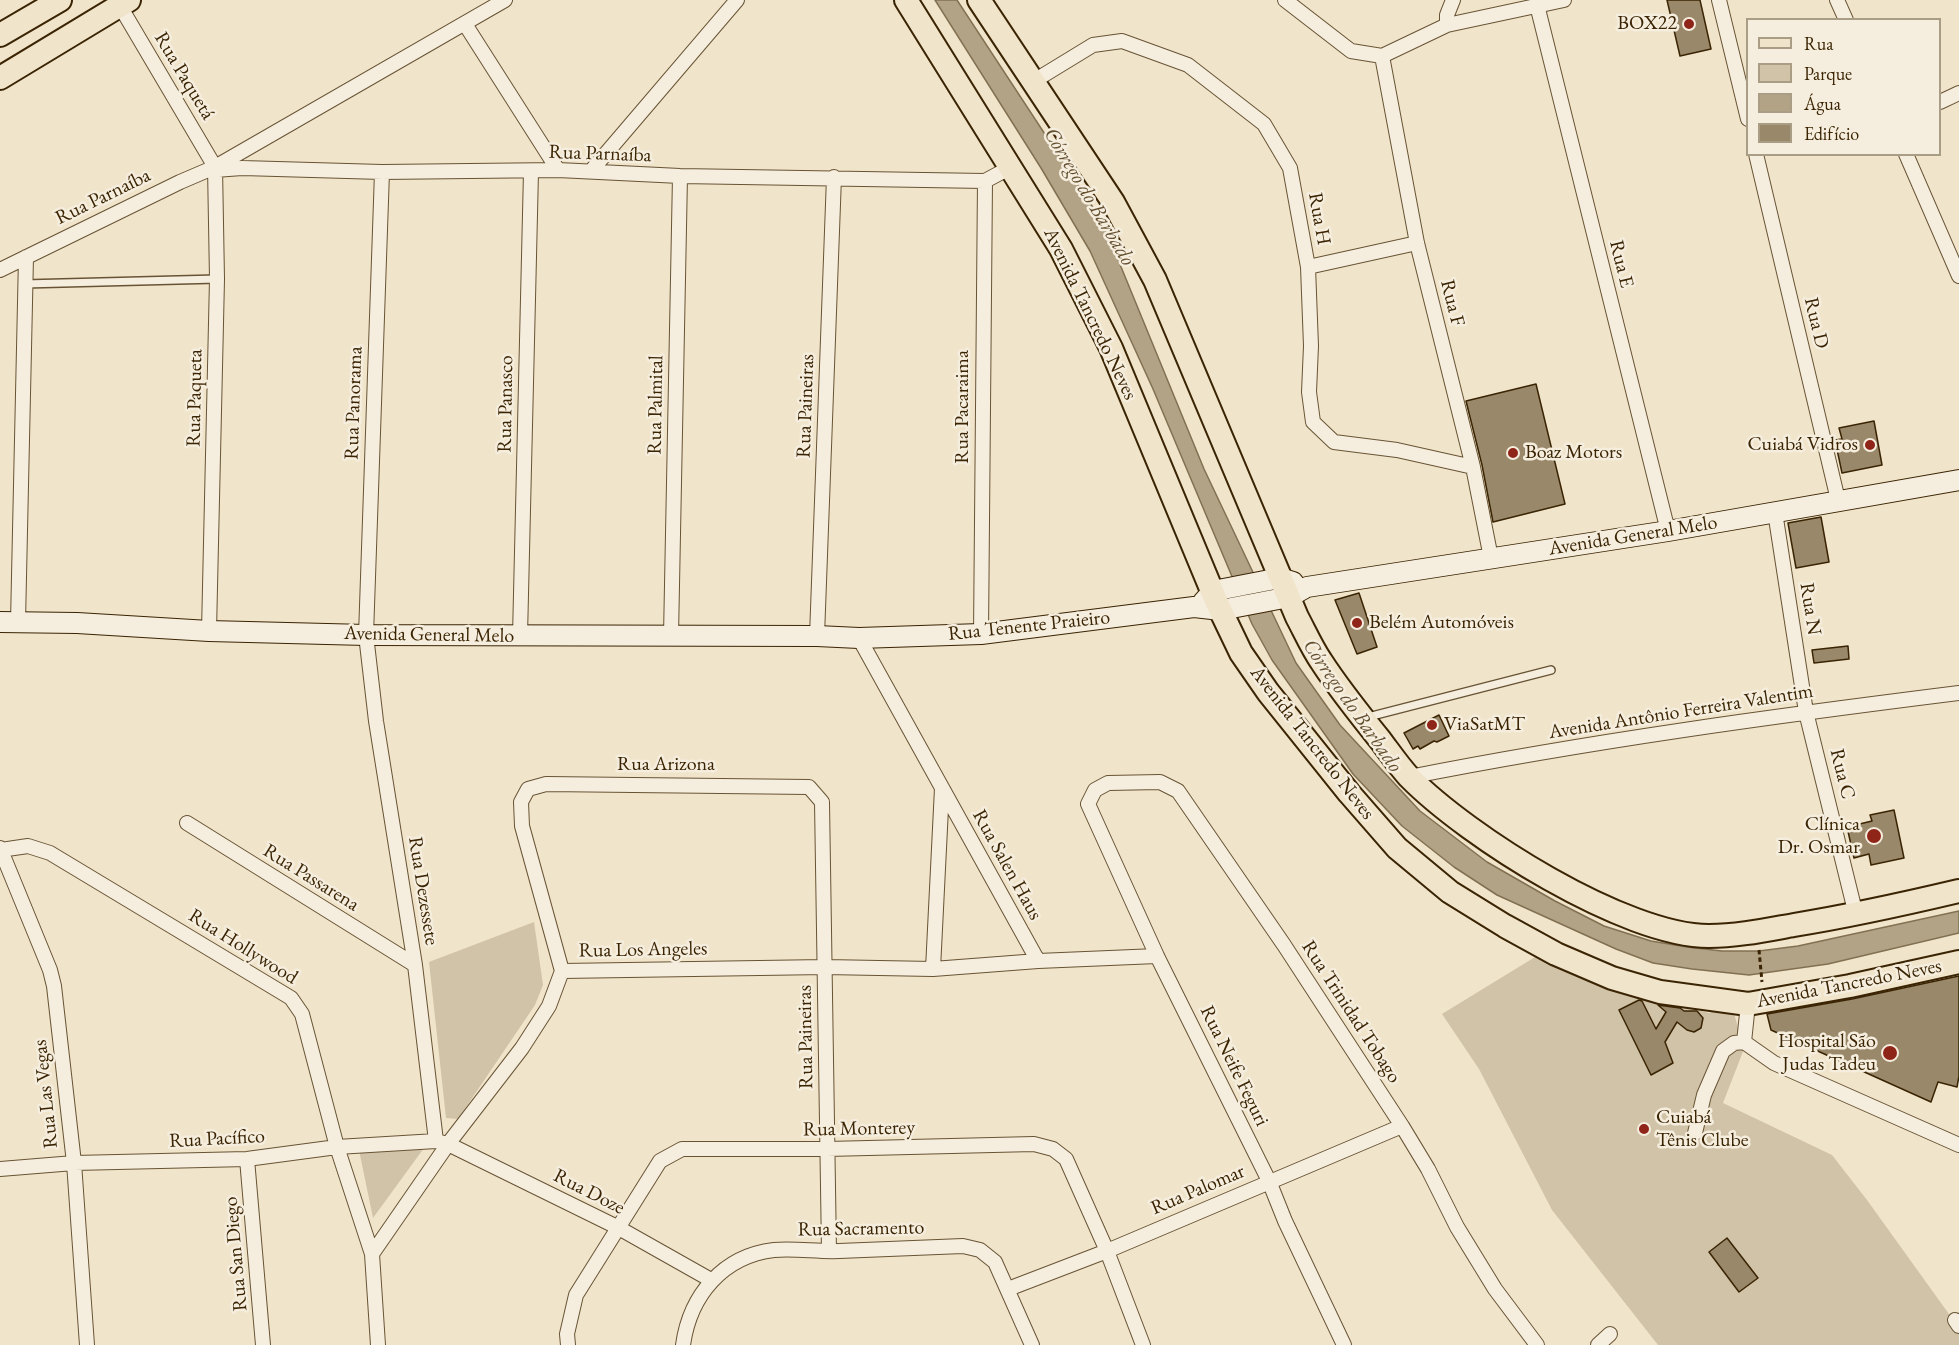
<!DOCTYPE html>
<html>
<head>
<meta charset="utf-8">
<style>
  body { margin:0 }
  #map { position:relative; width:1959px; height:1345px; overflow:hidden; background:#f0e4ca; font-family:"EB Garamond",serif }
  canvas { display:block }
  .legend { position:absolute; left:1746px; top:18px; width:195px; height:138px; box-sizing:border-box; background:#f5eddd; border:2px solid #aa9d86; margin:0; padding:8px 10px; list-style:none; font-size:18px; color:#3a2403 }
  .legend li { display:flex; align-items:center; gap:12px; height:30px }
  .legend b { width:30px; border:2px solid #aa9d86 }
</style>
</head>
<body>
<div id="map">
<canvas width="1959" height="1345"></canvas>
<ul class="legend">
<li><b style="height:8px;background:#f0e4ca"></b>Rua</li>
<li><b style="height:16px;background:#d1c3a8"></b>Parque</li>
<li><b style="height:16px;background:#b2a386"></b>Água</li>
<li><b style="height:16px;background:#99886a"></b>Edifício</li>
</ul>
</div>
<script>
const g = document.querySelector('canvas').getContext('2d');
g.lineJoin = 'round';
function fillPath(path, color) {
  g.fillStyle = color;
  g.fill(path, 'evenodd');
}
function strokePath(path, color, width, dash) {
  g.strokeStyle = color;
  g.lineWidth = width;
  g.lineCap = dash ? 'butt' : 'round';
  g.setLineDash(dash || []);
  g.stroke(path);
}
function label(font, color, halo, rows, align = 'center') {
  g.font = font + ' "EB Garamond",serif';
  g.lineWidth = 5;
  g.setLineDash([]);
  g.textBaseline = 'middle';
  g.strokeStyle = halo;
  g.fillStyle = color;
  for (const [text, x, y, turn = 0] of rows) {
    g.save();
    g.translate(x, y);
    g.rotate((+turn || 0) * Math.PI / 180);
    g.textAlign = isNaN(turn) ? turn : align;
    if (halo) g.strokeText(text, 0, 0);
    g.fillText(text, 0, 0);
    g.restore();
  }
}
const green = new Path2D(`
  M534,922L543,985L535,1005L458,1119L446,1118L429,962Z
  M1535,957L1613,986L1709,1013L1732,1006L1744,1049L1723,1103L1832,1155L1867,1200L1959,1328V1345H1658L1552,1210L1479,1069L1442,1014Z
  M424,1148L373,1218L359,1150Z`);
const water = new Path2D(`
  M935,0H957L1096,212L1110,240L1204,469L1296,663L1340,725L1420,811L1487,862L1555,901L1604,926L1651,941L1687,947L1722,951H1759L1798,946L1959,911V933L1828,964L1749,975L1692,969L1653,963L1616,949L1497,895L1454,867L1402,826L1353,774L1272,660L1252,624L1153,389L1090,251L1041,168Z`);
const building = new Path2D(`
  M1667,0H1700L1711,49L1680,56Z
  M1536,384L1565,504L1493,522L1482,465L1466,401Z
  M1874,421L1882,465L1842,473L1835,440L1842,439L1839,428Z
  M1821,517L1829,562L1796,568L1788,523Z
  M1359,593L1377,647L1357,654L1335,600Z
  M1848,646L1849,659L1814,663L1812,650Z
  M1439,715L1449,736L1437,742L1434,741L1420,749L1418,746L1413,749L1404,733Z
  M1894,810L1904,858L1871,865L1869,854L1854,858L1847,827L1872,821L1870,815Z
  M1959,976V1076L1957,1087L1938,1082L1931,1102L1771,1030L1767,1014L1852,999Z
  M1639,1000L1642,1001L1656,1029L1666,1012L1658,1005L1680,1008L1684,1011H1697L1703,1018L1701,1028L1694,1032L1687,1030L1677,1022L1665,1042L1673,1063L1651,1075L1619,1010Z
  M1727,1238L1758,1278L1739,1292L1709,1252Z`);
const path = new Path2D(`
  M1759,950L1762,982`);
const service = new Path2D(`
  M24,284L217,279
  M1368,717L1551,670`);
const minor = new Path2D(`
  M1285,0L1351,51L1382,56L1447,25L1564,0
  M1719,0L1748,119
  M1837,0L1846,20
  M1537,5L1668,531
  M120,6L215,167L217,279L209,631
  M465,24L558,170
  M1447,25V15L1453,0
  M1382,56L1417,243L1473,467L1491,558
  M1034,81L1093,45L1122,41L1188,65L1264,124L1290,168L1308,267L1311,346L1309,392L1313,422L1334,442L1397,450L1473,467
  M1940,102L1959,93
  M1756,154L1838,500
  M1906,154L1959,276
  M215,170L242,168L382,172L558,170L680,176L985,181L1011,167
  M591,171L737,0
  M382,172L366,635L376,721L415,965L436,1141L448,1144L617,1227L711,1280
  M1308,267L1417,243
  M0,270L180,182L215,167L505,0
  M1775,512L1806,712L1856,915
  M18,622L26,257
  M981,634L985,181
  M520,636L531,172
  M671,636L680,176
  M817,636L834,177
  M859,638L1038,961
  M1409,777C1591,741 1775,716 1959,693
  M187,823L415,965
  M0,848L50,970L54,986L74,1163L87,1345
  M0,850L28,846L50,853L291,998L302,1014L337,1147L372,1254
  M933,969L942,788
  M562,971L522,826L521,802L528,789L546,784L809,787L822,802L829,1251
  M1748,1004L1744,1042L1774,1063L1959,1145
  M1695,1133L1704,1095L1723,1051L1734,1043L1744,1042
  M247,1159L263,1345
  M0,1169L74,1163L247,1159L337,1147L436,1141
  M1008,1289L1107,1251L1402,1126
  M1955,1320L1959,1326
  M378,1345L372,1254L448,1144L522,1048L549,1006L562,971L825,967L933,969L1038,961L1157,956
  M568,1345L567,1334L576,1295L660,1161L682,1149H827L1034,1144L1053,1149L1066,1159L1107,1251L1143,1345
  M683,1345C690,1295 723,1256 774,1250C795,1248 818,1252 839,1251C880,1249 922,1248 963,1246L980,1250L995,1262L1032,1345
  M1344,1345L1285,1221L1269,1181L1157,956L1088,804L1095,790L1108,783L1160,782L1178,791L1284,945L1402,1126L1428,1169L1457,1227L1495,1289L1537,1345
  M1598,1345L1610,1334`);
const secondary = new Path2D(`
  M1203,602L1213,591L1280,578L1293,582
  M0,622L77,623L209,631L366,635L817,636L859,638L981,634L1194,607L1221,610L1289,597L1307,587L1668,531L1959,480`);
const primary = new Path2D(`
  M906,0L1061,249L1111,348L1217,603L1241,653L1268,692L1349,793L1397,848L1450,892L1505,926L1556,954L1612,978L1660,992L1748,1004L1850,986L1959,962
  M979,0L1113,202L1155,280L1297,617C1305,632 1312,648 1321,661C1339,689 1360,715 1381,741C1390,753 1399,766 1409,777C1468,837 1625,936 1709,936C1738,936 1766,930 1794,925C1850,916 1904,904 1959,891
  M0,35L60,0
  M0,78L129,0`);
const markers = [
  [1689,24,6,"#8f2418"],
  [1870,445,6,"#8f2418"],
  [1513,453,6,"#8f2418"],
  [1357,623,6,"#8f2418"],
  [1432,725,6,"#8f2418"],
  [1874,836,8,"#8f2418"],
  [1890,1053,8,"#8f2418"],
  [1644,1129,6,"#8f2418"]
];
const poiNames = [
  ["BOX22",1677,24],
  ["Cuiabá Vidros",1858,445],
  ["Boaz Motors",1525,453,"left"],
  ["Belém Automóveis",1369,623,"left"],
  ["ViaSatMT",1444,725,"left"],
  ["Clínica",1860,825],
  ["Dr. Osmar",1860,848],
  ["Hospital São",1876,1042],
  ["Judas Tadeu",1876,1065],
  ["Cuiabá",1656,1118,"left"],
  ["Tênis Clube",1656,1141,"left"]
];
const streetNames = [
  ["Rua Paquetá",184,76,59],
  ["Rua Parnaíba",600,154,2],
  ["Rua Parnaíba",103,197,-26],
  ["Rua H",1319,219,80],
  ["Rua E",1621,264,76],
  ["Rua F",1452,303,76],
  ["Avenida Tancredo Neves",1090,314,64],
  ["Rua D",1816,323,77],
  ["Rua Paqueta",195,398,-89],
  ["Rua Panorama",354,403,-88],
  ["Rua Panasco",506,404,-89],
  ["Rua Palmital",656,405,-89],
  ["Rua Paineiras",806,406,-88],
  ["Rua Pacaraima",963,407,-90],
  ["Avenida General Melo",1633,536,-9],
  ["Rua N",1810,609,81],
  ["Rua Tenente Praieiro",1029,626,-6],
  ["Avenida General Melo",429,635,1],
  ["Avenida Antônio Ferreira Valentim",1681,712,-9],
  ["Avenida Tancredo Neves",1312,743,52],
  ["Rua Arizona",666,765],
  ["Rua C",1842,774,76],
  ["Rua Salen Haus",1007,865,61],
  ["Rua Passarena",311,878,32],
  ["Rua Dezessete",423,891,81],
  ["Rua Hollywood",243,947,32],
  ["Rua Los Angeles",643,950,-1],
  ["Avenida Tancredo Neves",1849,984,-11],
  ["Rua Trinidad Tobago",1351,1012,57],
  ["Rua Paineiras",806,1037,-91],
  ["Rua Neife Feguri",1234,1066,64],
  ["Rua Las Vegas",46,1094,-96],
  ["Rua Monterey",859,1129,-1],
  ["Rua Pacífico",217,1139,-3],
  ["Rua Palomar",1198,1190,-23],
  ["Rua Doze",589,1192,27],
  ["Rua Sacramento",861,1229,-1],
  ["Rua San Diego",236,1254,-95]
];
const waterNames = [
  ["Córrego do Barbado",1089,197,59],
  ["Córrego do Barbado",1352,706,55]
];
fillPath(green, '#d1c3a8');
fillPath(water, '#b2a386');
strokePath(water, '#827052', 1.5);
fillPath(building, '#99886a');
strokePath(building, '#3a2403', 1.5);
strokePath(service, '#685435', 10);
strokePath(minor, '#685435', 16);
strokePath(secondary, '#3a2403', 22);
strokePath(primary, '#3a2403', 26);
strokePath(path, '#3a2403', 3, [4.5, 3]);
strokePath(service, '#f5eddd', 7);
strokePath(minor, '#f5eddd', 14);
strokePath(secondary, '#f5eddd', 20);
strokePath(primary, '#f0e4ca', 22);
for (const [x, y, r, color] of markers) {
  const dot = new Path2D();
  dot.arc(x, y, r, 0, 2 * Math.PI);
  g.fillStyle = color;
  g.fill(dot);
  strokePath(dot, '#f5eddd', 2);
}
label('20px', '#3a2403', '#f5eddd', poiNames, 'right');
label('20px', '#3a2403', '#f5eddd', streetNames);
label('italic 21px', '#645031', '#f5eddd', waterNames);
</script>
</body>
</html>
